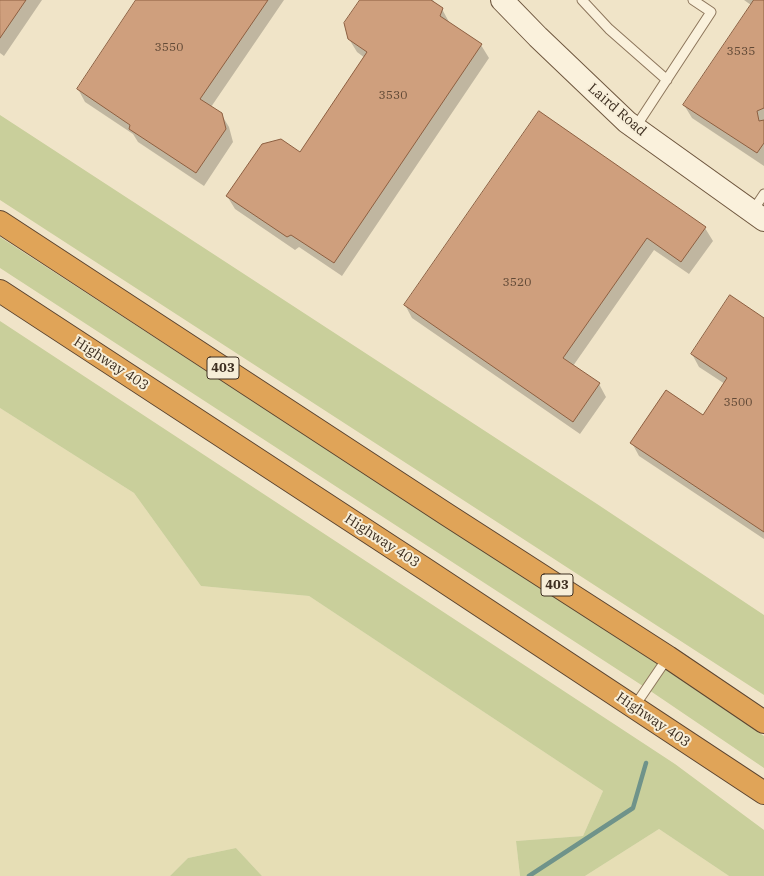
<!DOCTYPE html>
<html>
<head>
<meta charset="utf-8">
<style>
  body { margin:0 }
  canvas { display:block; background:#f0e4c8 }
</style>
</head>
<body>
<canvas width="764" height="876"></canvas>
<script>
const g = document.querySelector('canvas').getContext('2d');
g.lineJoin = 'round';
function fillPath(path, color) {
  g.fillStyle = color;
  g.fill(path, 'evenodd');
}
function strokePath(path, color, width, dash) {
  g.strokeStyle = color;
  g.lineWidth = width;
  g.lineCap = dash ? 'butt' : 'round';
  g.setLineDash(dash || []);
  g.stroke(path);
}
function label(font, color, halo, rows, align = 'center') {
  g.font = font + ' "IBM Plex Serif",serif';
  g.lineWidth = 4;
  g.setLineDash([]);
  g.textBaseline = 'middle';
  g.strokeStyle = halo;
  g.fillStyle = color;
  for (const [text, x, y, turn = 0] of rows) {
    g.save();
    g.translate(x, y);
    g.rotate((+turn || 0) * Math.PI / 180);
    g.textAlign = isNaN(turn) ? turn : align;
    if (halo) g.strokeText(text, 0, 0);
    g.fillText(text, 0, 0);
    g.restore();
  }
}
const farmland = new Path2D(`
  M0,408L134,493L201,586L309,596L603,791L583,836L516,841L520,876H262L236,848L188,858L170,876H0Z
  M659,829L729,876H585Z`);
const green = new Path2D(`
  M0,115L594,502L764,615V695L0,200Z
  M0,237L662,667L764,736V768L646,688L0,268Z
  M0,321L675,764L764,830V876H729L659,829L585,876H520L516,841L583,836L603,791L309,596L201,586L134,493L0,408Z
  M236,848L262,876H170L188,858Z`);
const shadow = new Path2D(`
  M0,0H42L4,56L0,53Z
  M137,0H284L211,107L221,114L229,127L233,142L204,186L138,142L133,134L85,102L78,89Z
  M361,0H433L436,5L442,9L449,22V23L481,45L489,58L342,276L299,247L295,250L235,209L227,196L300,153L365,58L357,52L349,39Z
  M744,0H764V166L692,118L684,105L751,5Z
  M539,113L705,228L713,241L689,274L654,250L573,366L599,384L606,397L580,434L412,318L405,305Z
  M764,319V539L639,456L632,443L703,416L725,384L699,367L692,354Z`);
const stream = new Path2D(`
  M529,876L633,808L646,763`);
const building = new Path2D(`
  M0,0H26L0,38Z
  M136,0H268L200,99L222,113L226,129L196,173L129,129L130,125L77,89Z
  M360,0H431L443,8L440,16L482,44L334,263L291,235L287,237L226,196L262,144L281,139L300,152L367,52L348,39L344,23Z
  M754,0H764V108L757,111L759,121L764,120V143L757,153L683,105Z
  M539,111L706,227L681,262L647,238L563,358L600,383L573,422L404,305Z
  M730,295L764,318V532L630,443L666,390L703,415L727,378L691,354Z`);
const lane = new Path2D(`
  M582,0L609,29L667,80
  M635,128L711,12L693,0
  M752,212L764,194
  M634,707L668,657`);
const secondary = new Path2D(`
  M502,0L538,37L627,122L764,220`);
const highway = new Path2D(`
  M0,222L446,514L668,657L764,722
  M0,291L425,569L764,793`);
const numberNames = [
  ["3550",169,48],
  ["3535",741,52],
  ["3530",393,96],
  ["3520",517,283],
  ["3500",738,403]
];
const shields = [
  [223,368,32],
  [557,585,32]
];
const shieldNames = [
  ["403",223,368],
  ["403",557,585]
];
const streetNames = [
  ["Laird Road",617,110,41],
  ["Highway 403",111,364,33],
  ["Highway 403",382,541,33],
  ["Highway 403",653,720,34]
];
fillPath(farmland, '#e6deb5');
fillPath(green, '#c9cf9b');
fillPath(shadow, '#0003');
strokePath(stream, '#6f938a', 4.5);
fillPath(building, '#cf9f7d');
strokePath(building, '#8d5f41', 1);
strokePath(lane, '#8d765c', 11);
strokePath(secondary, '#6f573f', 24);
strokePath(highway, '#5b4430', 24);
strokePath(lane, '#faf1dc', 9);
strokePath(secondary, '#faf1dc', 22);
strokePath(highway, '#e0a458', 22);
label('12px', '#624a37', null, numberNames);
for (const [x, y, w] of shields) {
  const box = new Path2D();
  box.roundRect(x - w / 2, y - 11, w, 22, 3);
  g.fillStyle = '#f7eed8';
  g.fill(box);
  strokePath(box, '#3d2e20', 1);
}
label('bold 13px', '#3d2e20', null, shieldNames);
label('14px', '#3d2e20', '#f7eed8', streetNames);
</script>
</body>
</html>
